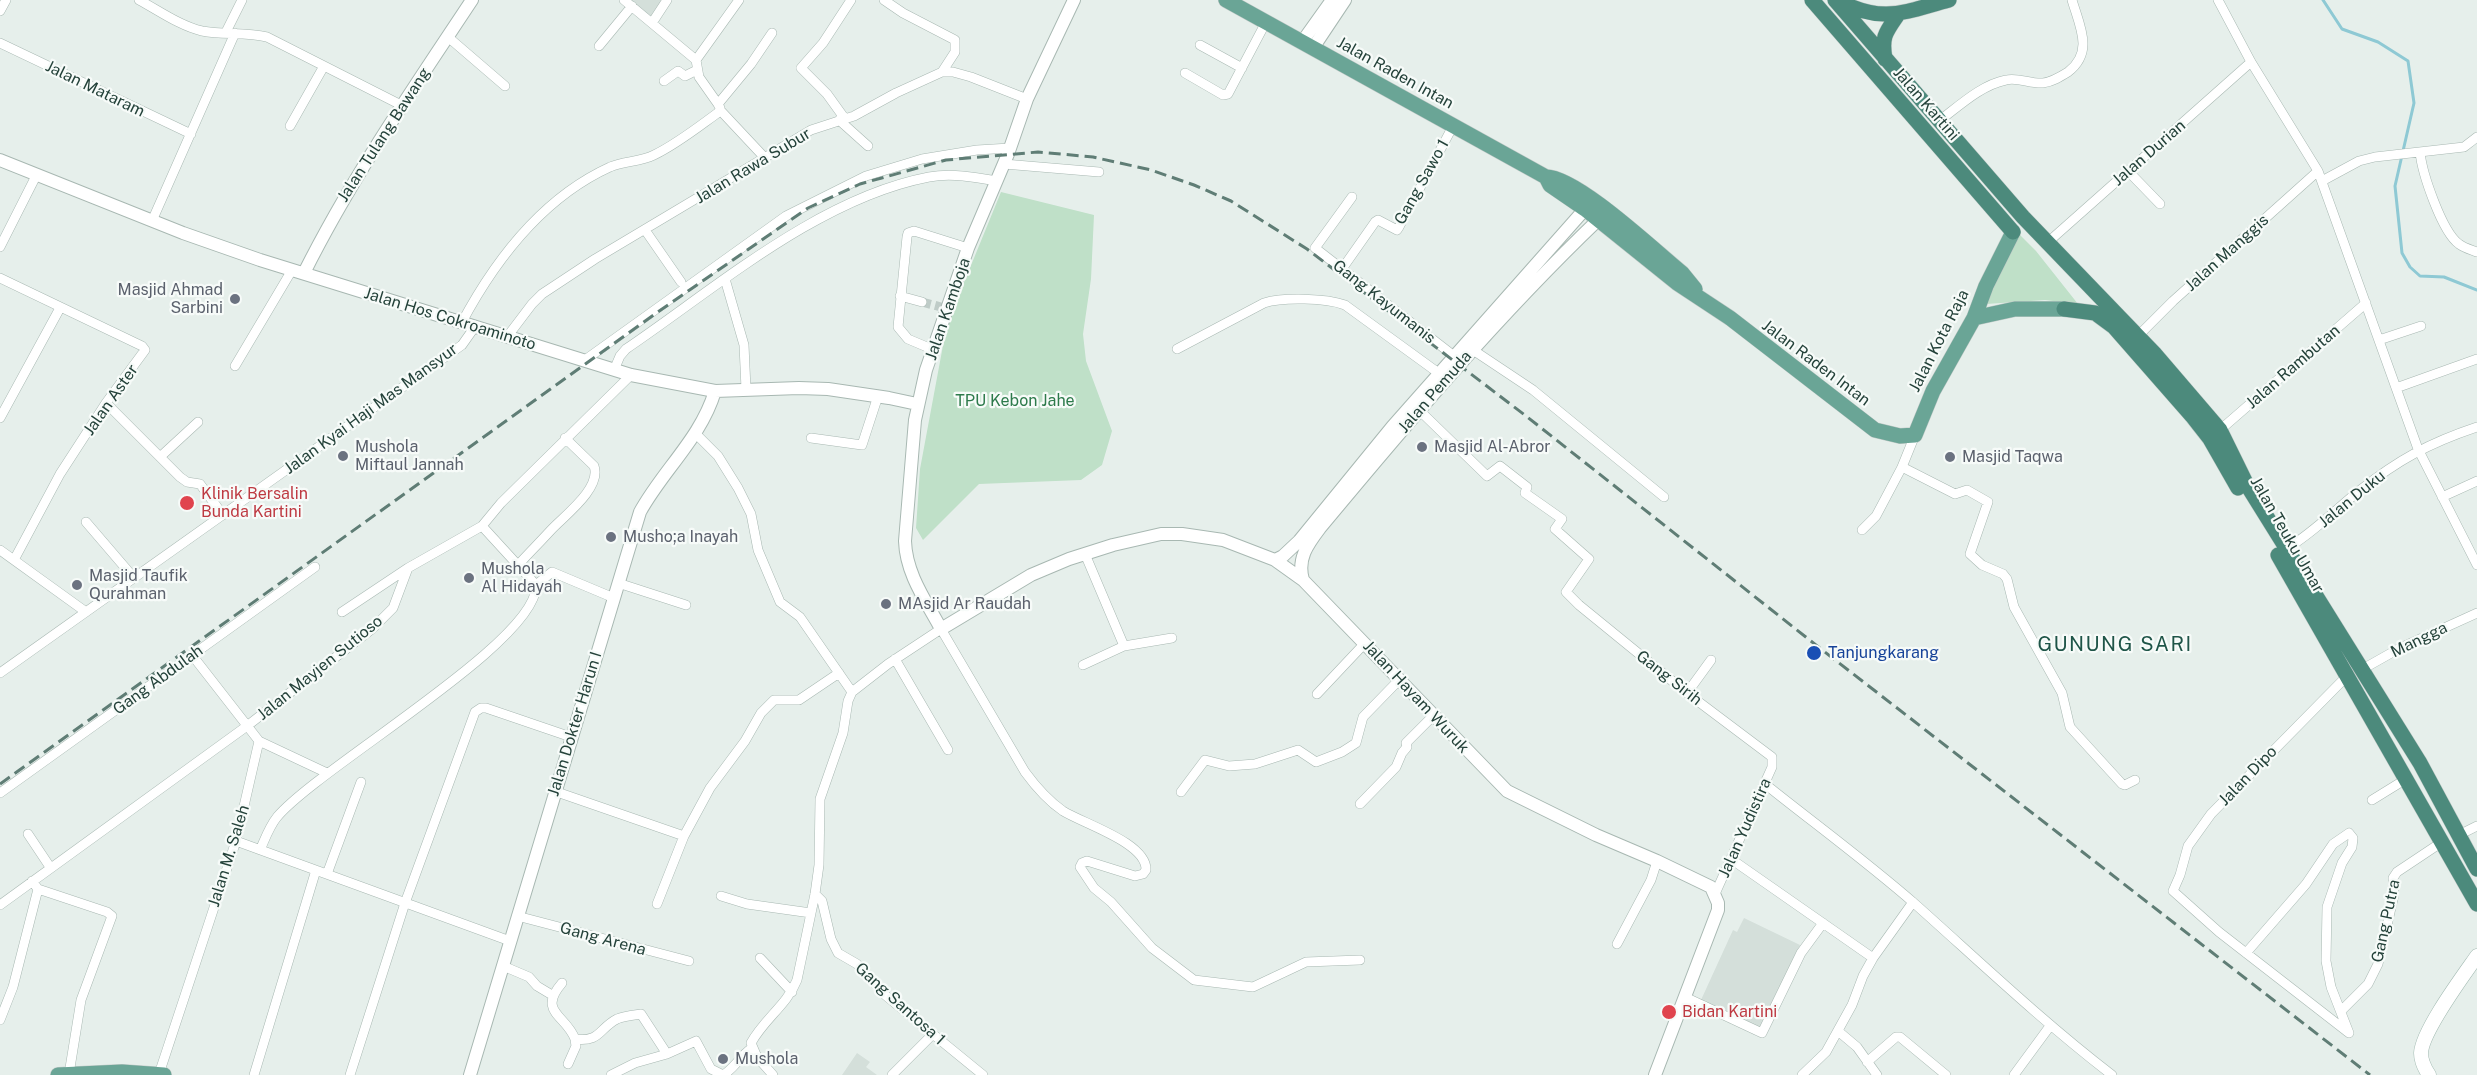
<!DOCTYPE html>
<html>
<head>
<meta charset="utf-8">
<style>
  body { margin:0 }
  canvas { display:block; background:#e6efeb }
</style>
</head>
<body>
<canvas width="2477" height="1075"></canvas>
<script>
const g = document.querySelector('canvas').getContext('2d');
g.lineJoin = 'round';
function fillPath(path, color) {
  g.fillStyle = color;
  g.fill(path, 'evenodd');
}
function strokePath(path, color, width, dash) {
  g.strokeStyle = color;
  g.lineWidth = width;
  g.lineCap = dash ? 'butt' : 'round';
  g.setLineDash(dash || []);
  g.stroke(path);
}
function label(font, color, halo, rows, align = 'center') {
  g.font = font + ' "Public Sans",sans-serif';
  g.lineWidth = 4.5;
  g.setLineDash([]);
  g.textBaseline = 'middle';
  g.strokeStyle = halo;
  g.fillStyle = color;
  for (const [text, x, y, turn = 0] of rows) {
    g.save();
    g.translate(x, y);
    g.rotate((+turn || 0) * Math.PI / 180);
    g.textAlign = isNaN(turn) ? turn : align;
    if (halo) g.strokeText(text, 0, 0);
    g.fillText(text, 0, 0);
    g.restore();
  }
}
const built = new Path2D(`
  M629,0H663L652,17Z
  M1744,918L1800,945L1761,1028L1701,1000L1733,930L1737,932Z
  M857,1053L870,1062L866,1067L877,1075H842Z`);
const green = new Path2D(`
  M1001,192L1094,215L1091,279L1083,334L1086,361L1112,431L1102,465L1081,480L979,484L923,540L916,528L920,469L947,324Z
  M2018,233L2036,251L2078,304L2045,300L1986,304Z`);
const stream = new Path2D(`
  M2323,0L2342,29L2378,42L2408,61L2414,103L2395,186L2402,253L2410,267L2420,276L2444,277L2477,290`);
const minorTunnel = new Path2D(`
  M922,302L941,307`);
const minor = new Path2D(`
  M139,0C158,10 180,26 202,31C223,35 245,32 267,37L401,105
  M624,0L696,60
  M884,0L903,13L955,40V52L942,72
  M2218,0L2251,62L2318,171L2418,449L2477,565
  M0,11L6,0
  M652,23L667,0
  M226,32L242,0
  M448,37L505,86
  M0,43L191,134
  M1200,45L1242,68
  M599,46L632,6
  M696,60L739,0
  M696,60L699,77L718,104
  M1185,73L1223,95L1228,94L1266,22
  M664,81L678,71L685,76L697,70
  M718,104L751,64L772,33
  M720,110L765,158
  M845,119L827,94L801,68L823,43L851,0
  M839,120L868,146
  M1939,121C1959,106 1981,85 2006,80C2018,77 2030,84 2043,83C2052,82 2060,77 2068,72C2094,52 2080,27 2072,0
  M290,126L324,66
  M2420,152C2422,173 2442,232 2459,244C2464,248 2472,250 2477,252
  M1004,164L1099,172
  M2128,171L2160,204
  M2322,181L2359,161L2375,157L2464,147L2477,137
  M1352,197L1315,248L1454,356
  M152,221L235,33
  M645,230L681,282
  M2047,243L2251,62
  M0,247L37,174
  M1342,269L1375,222L1378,220L1397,230L1399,227L1453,126
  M0,278L142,346L145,350L106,403L60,474L14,560
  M725,279L744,345L746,389
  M900,296L922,302
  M461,324C495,260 542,198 610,167C624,161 640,162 654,155C677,144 698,127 719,112L720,108L718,104
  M2138,336L2173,301L2318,171
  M507,337L532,304L542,294L595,259L811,130L854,116L896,93L942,72H953L971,77L1027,99
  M2379,340L2421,326
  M1177,349L1264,303C1283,297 1326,298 1345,305L1444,377
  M934,350L908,339L898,327L907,237L908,233L914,231L968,248
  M1473,350L1533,390L1664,497
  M585,360L786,216L866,176L922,159L977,150L1010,148
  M235,366L292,270
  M614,370L620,356L626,349C716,288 819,198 929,177C951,173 974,177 997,181
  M2396,388L2477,359
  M106,403L180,477L187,482L200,484L223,515
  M1419,410L1487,476L1500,466L1527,487L1525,493L1562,519L1555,529L1589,559L1566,592L1579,605L1687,693L1772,757V767L1715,894
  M0,418L60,308
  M2220,430L2366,303
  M696,434L718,456L738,488L751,514L758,550L780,602L800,617L852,692
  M811,438L862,445L878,396
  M160,457L198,422
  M1902,467L1955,494L1967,490L1988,502L1970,554L1982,565L2003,574L2007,579L2014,607L2062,693L2070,727L2122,784L2125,785L2135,780
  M2442,497L2477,481
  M86,522L134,578
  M1862,530L1876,516L1902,467L1915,435
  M2286,549C2313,533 2334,511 2359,491C2398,460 2429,443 2477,427
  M0,550L86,612
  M1085,554L1124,646L1172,638
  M518,565C529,553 540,542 551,530C564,516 602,488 594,466L565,438
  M618,583L686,605
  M536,585L552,572L614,598
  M342,612L408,568
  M895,659L948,750
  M1083,665L1124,646
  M2361,670L2400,648L2477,613
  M0,673L462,345L474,328
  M2346,677L2211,814L2188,846L2180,875L2173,891L2219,932L2349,1033
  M1687,693L1711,660
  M1317,694L1365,643
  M259,741L327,773
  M1765,784C1815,824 1867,862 1915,904C1980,962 2043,1022 2112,1075
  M554,791L684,836
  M1181,792L1205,760L1229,766L1255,764L1298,750L1316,762L1342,752L1356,743L1363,717L1399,680
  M0,793L315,567
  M2372,800L2406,779
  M1360,804L1396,767L1402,753L1407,747L1406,743L1433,716
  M28,834L50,867
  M2459,835L2477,826
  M236,841L510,941
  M260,850C265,839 269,827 277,817C319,767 539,641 536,585L482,526
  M1731,859L1873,958
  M327,874L361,782
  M32,881L38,889L107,912L112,916L81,1000L69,1074
  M815,894L822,901L831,939L838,953L857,964L885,995L983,1075
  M721,896L747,904L811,913
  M657,904L684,836L710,788L745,741L761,713L774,700H799L839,673
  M0,905L247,726L372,629L393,608L408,568L482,526L501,503L631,375
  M517,916L689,961
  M1617,944L1651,880L1657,861
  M2246,953L2306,884L2333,844L2349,833L2353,838L2352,847L2342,863L2327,907L2326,961L2331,987L2349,1033
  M760,958L792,992
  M503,966L529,977L537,986L552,995
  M562,983C537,1012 566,1015 575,1039C601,1042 598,1029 617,1019C624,1016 634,1015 641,1014L667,1054L696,1041L711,1069L723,1075C734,1069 740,1056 752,1048
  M1685,997L1762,1033L1801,953L1823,923
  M2341,1011L2368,984L2378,964L2394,895L2393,878L2397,872L2442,842
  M0,1020L13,987L38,889
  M1838,1031L1857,1047L1877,1075
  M1867,1062L1896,1037H1900L1946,1075
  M568,1064L576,1046L575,1039
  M159,1074L236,841L259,741L192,655
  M254,1075L316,870
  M350,1075L405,903L475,712L481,708H486L571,737
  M611,1075L635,1063L667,1054
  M773,1075L757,1057L751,1043C764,1019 787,1005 797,980L815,894L819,865L820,799L843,733L848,701L852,692L888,664L941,629L1025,772C1036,787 1047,800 1063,811C1084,824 1147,843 1146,870L1143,874L1135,876L1087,861L1082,863L1080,867L1094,888L1111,902L1152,948L1194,980L1253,987L1306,962L1360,960
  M892,1075L933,1034
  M1802,1075L1826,1052L1852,1005L1863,976L1873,958L1913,902
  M2014,1075L2050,1026`);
const tertiary = new Path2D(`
  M1074,0L1027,99L1008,154L968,248L926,370L915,420L905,541C906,574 926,601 941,629L1031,575L1069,559L1113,545L1161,534H1182L1223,540L1275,560L1303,580L1507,791L1596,835L1657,861L1711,887L1718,903V910L1655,1075
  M1302,42L1332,0
  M1313,48L1345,0
  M0,160L183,233L260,260L631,375L715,391L799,388L828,389L889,398L917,404
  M304,273C352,177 413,89 472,0
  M1275,560L1283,556L1299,541L1392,427L1585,209
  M1303,580C1297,559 1307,545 1320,528C1408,422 1498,316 1598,220
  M470,1075L640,512C663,470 701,438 715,391`);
const secondary = new Path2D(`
  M2429,1075C2425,1069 2421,1061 2421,1053C2422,1031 2463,976 2477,956`);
const primary = new Path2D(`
  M1226,0L1546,177C1577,177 1656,252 1682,273L1695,289
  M1546,177L1550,185L1585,209L1677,283L1730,318L1875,430L1900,436L1915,435L1933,391L1974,318L1986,286L2013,232
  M1974,318L2015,309H2064
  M58,1075L122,1072L164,1075`);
const trunk = new Path2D(`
  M1812,0L2013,232
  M1835,0L2023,217L2154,353L2220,430L2247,485L2420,763L2477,869
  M1839,1C1883,24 1904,12 1949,0
  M1885,59C1881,36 1886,32 1899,13
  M2064,309L2095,313L2114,327L2192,416L2210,439L2238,488
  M2278,555L2477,904`);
const rail = new Path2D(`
  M0,784L655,314L808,208L860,184L946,160L1038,152L1093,157L1151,170L1194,185L1231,201L1307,249L1526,416L1821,649L2370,1075`);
const markers = [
  [235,299,6,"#6b7280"],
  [1422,447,6,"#6b7280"],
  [343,456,6,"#6b7280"],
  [1950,457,6,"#6b7280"],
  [187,503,8,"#e0444e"],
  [611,537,6,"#6b7280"],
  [469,578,6,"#6b7280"],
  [77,585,6,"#6b7280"],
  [886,604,6,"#6b7280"],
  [1814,653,8,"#1a4fb4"],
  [1669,1012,8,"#e0444e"],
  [723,1059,6,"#6b7280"]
];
const streetNames = [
  ["Jalan Raden Intan",1395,73,29],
  ["Jalan Mataram",95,89,26],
  ["Jalan Kartini",1926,104,49],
  ["Jalan Tulang Bawang",384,135,-57],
  ["Jalan Durian",2149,153,-41],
  ["Jalan Rawa Subur",753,166,-31],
  ["Gang Sawo 1",1422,182,-61],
  ["Jalan Manggis",2227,253,-42],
  ["Gang Kayumanis",1384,302,38],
  ["Jalan Kamboja",948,309,-71],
  ["Jalan Hos Cokroaminoto",450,319,17],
  ["Jalan Kota Raja",1939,341,-63],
  ["Jalan Raden Intan",1816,363,37],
  ["Jalan Rambutan",2293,367,-41],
  ["Jalan Pemuda",1435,392,-49],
  ["Jalan Aster",111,400,-55],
  ["Jalan Kyai Haji Mas Mansyur",371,409,-36],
  ["Jalan Duku",2352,499,-39],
  ["Jalan Teuku Umar",2287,535,60],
  ["Mangga",2419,640,-26],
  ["Jalan Mayjen Sutioso",320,668,-39],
  ["Gang Sirih",1669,678,38],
  ["Gang Abdulah",158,680,-36],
  ["Jalan Hayam Wuruk",1416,697,47],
  ["Jalan Dokter Harun I",575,724,-73],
  ["Jalan Dipo",2248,776,-46],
  ["Jalan Yudistira",1745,828,-66],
  ["Jalan M. Saleh",229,856,-73],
  ["Gang Putra",2386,921,-78],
  ["Gang Arena",603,939,15],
  ["Gang Santosa 1",900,1004,42]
];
const worshipNames = [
  ["Masjid Ahmad",223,290,"right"],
  ["Sarbini",223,308,"right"],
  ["Mushola",355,447],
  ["Miftaul Jannah",355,465],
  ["Masjid Al-Abror",1434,447],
  ["Masjid Taqwa",1962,457],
  ["Musho;a Inayah",623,537],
  ["Mushola",481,569],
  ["Al Hidayah",481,587],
  ["Masjid Taufik",89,576],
  ["Qurahman",89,594],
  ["MAsjid Ar Raudah",898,604],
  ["Mushola",735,1059]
];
const parkNames = [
  ["TPU Kebon Jahe",1015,401]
];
const healthNames = [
  ["Klinik Bersalin",201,494],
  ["Bunda Kartini",201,512],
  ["Bidan Kartini",1682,1012]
];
const transitNames = [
  ["Tanjungkarang",1828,653]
];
const quarterNames = [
  ["GUNUNG SARI",2115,645]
];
fillPath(built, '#d4dfda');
fillPath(green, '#bfe0c8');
strokePath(stream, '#8ec9d4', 3);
strokePath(minorTunnel, '#bfccc8', 9, [9, 4.5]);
strokePath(minor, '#a8b8b2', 10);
strokePath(tertiary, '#a8b8b2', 14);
strokePath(secondary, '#a4bbb3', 15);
strokePath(primary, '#c2cac8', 16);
strokePath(trunk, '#c2cac8', 16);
strokePath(minor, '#fff', 9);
strokePath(tertiary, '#fff', 12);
strokePath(secondary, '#fff', 14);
strokePath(primary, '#6aa596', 15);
strokePath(trunk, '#4c8a7c', 15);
strokePath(rail, '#5f7d75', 3, [12, 6]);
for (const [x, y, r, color] of markers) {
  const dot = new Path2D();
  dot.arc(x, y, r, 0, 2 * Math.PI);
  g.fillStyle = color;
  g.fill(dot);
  strokePath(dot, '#f7fbf9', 2);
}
label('16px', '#24423a', '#f7fbf9', streetNames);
label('16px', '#5b616d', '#f7fbf9', worshipNames, 'left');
label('16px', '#2d7a4b', '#f7fbf9', parkNames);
label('16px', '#be3a42', '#f7fbf9', healthNames, 'left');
label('16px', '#164399', '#f7fbf9', transitNames, 'left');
g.letterSpacing = '1.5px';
label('20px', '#1f5548', '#f7fbf9', quarterNames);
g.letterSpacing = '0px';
</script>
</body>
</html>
